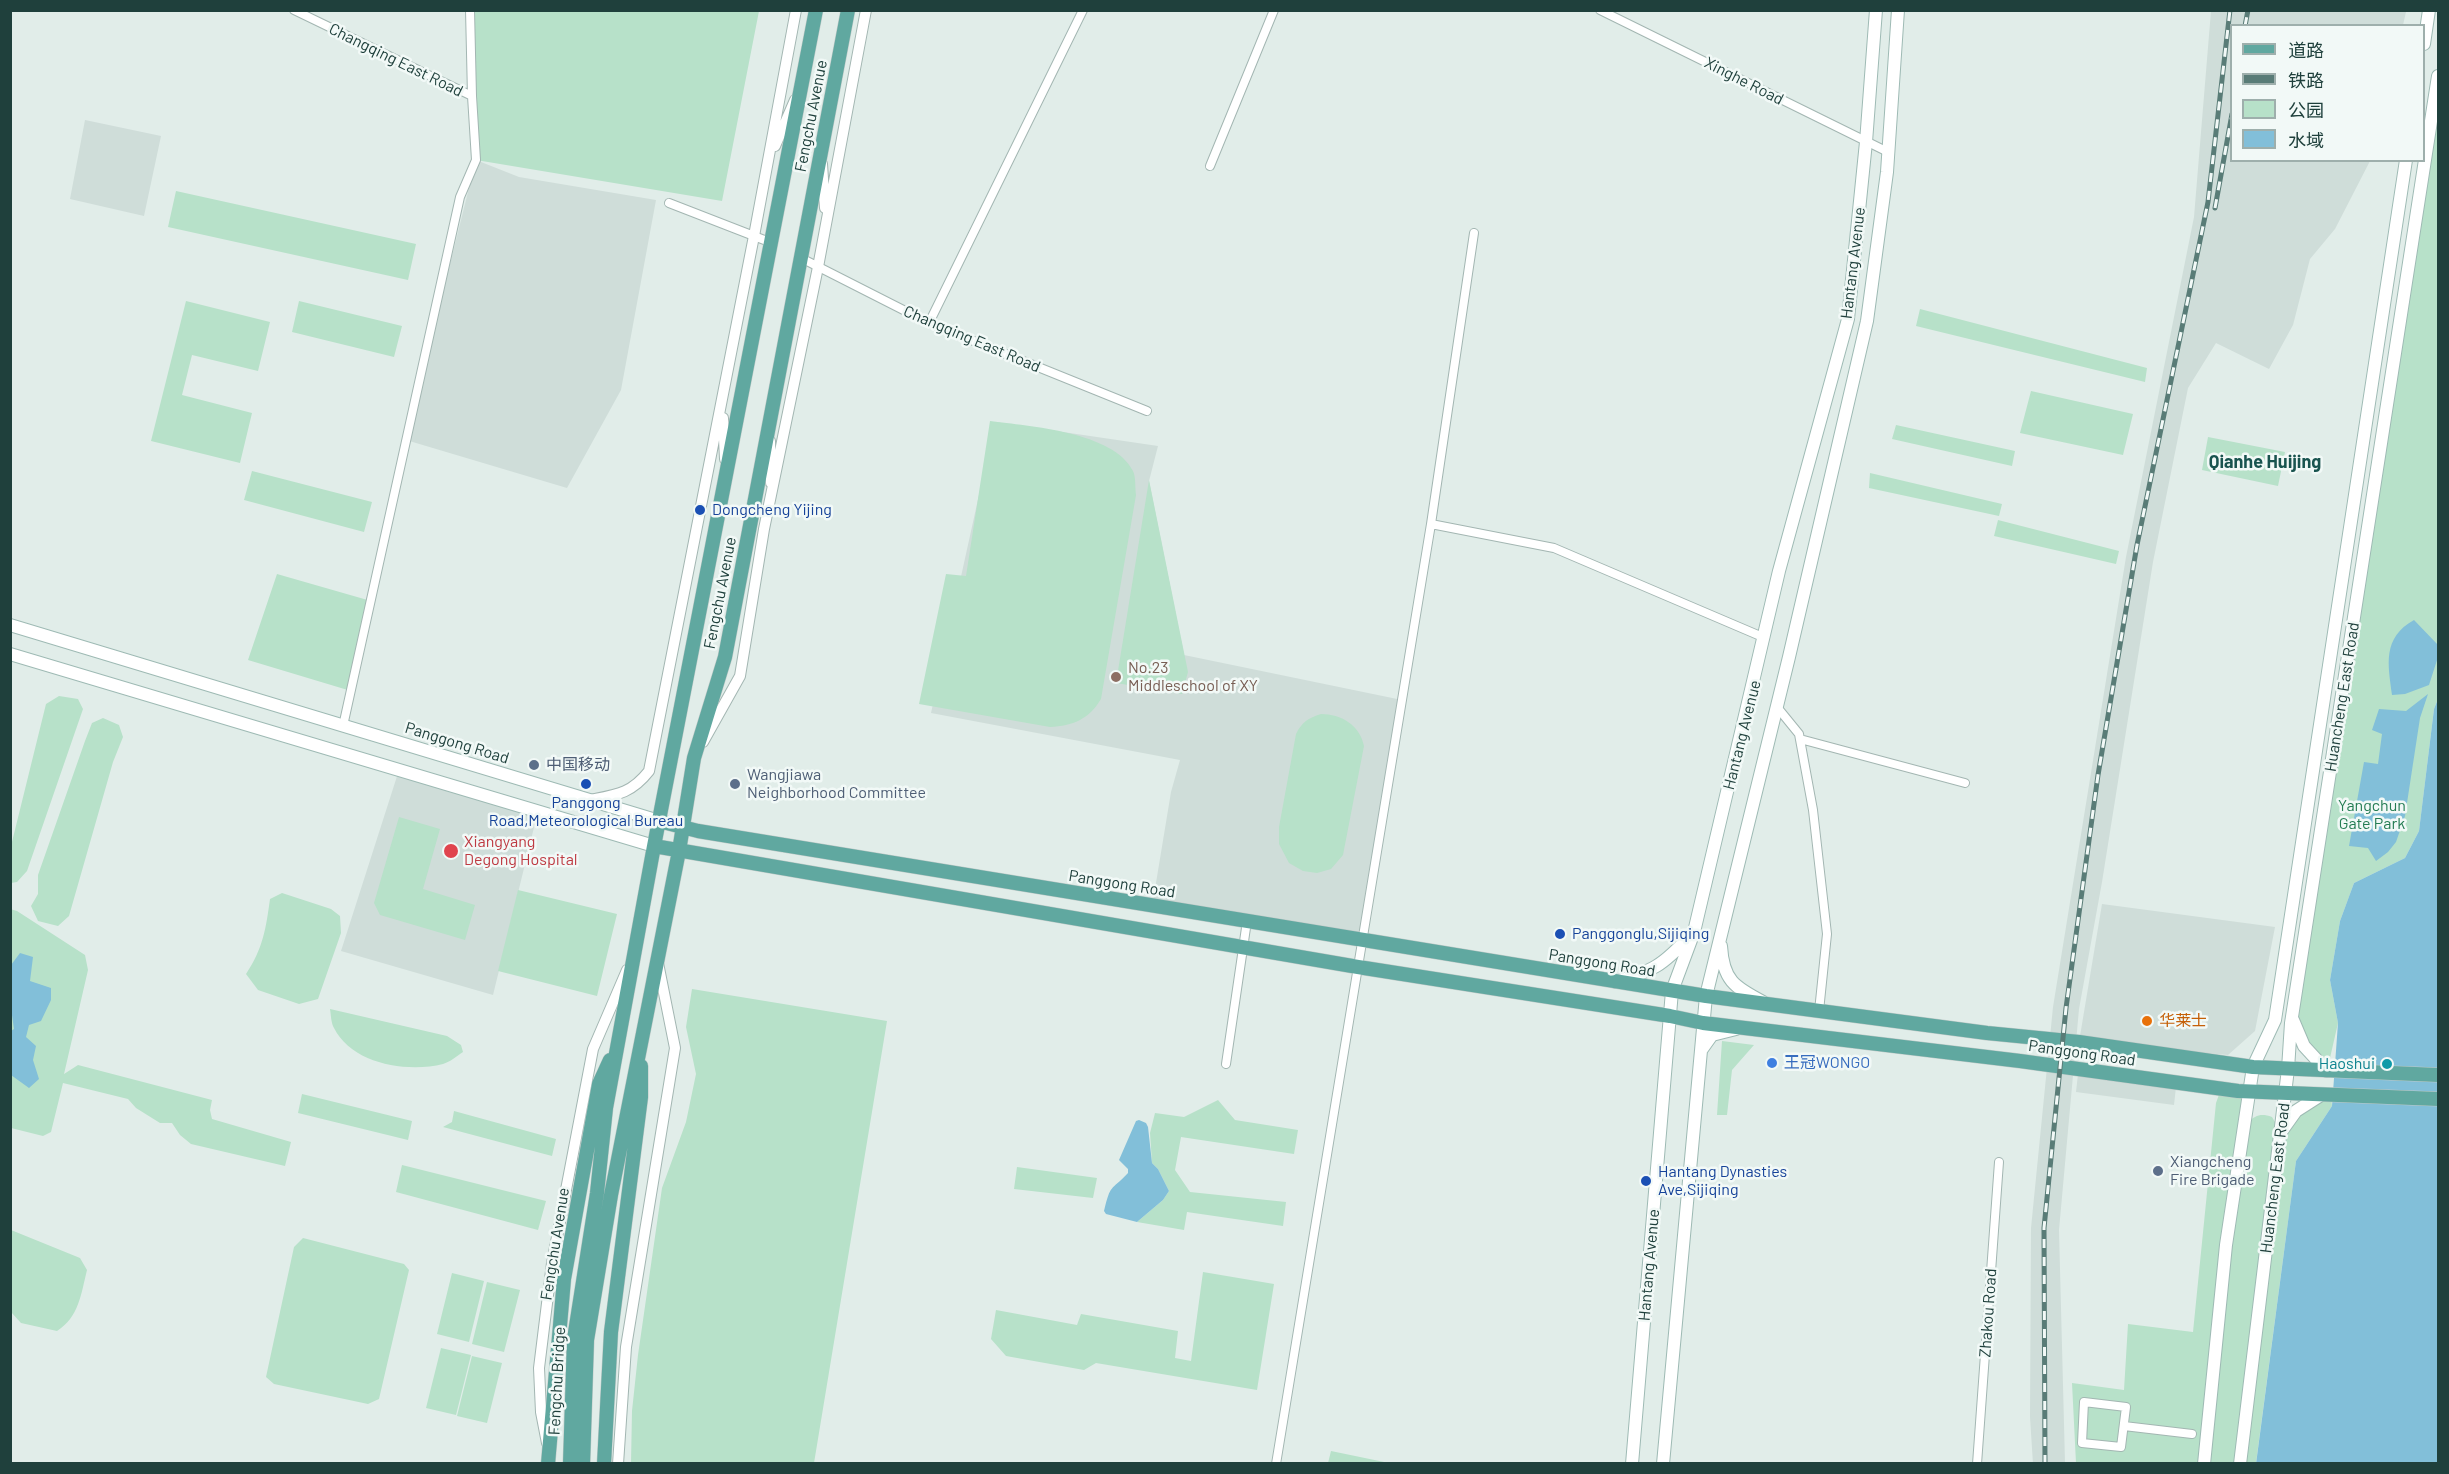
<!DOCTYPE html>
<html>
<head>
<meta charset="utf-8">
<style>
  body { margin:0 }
  #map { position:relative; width:2449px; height:1474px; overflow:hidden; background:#e1ede9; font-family:Barlow,"Noto Sans SC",sans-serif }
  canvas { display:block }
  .frame { position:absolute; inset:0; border:12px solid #1f403c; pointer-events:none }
  .legend { position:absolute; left:2230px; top:24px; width:195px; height:138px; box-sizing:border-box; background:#f2f9f7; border:2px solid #9eafac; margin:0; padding:8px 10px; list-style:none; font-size:18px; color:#1f403c }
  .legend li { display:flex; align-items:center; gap:12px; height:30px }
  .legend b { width:30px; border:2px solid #9eafac }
</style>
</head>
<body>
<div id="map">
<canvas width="2449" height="1474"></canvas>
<div class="frame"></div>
<ul class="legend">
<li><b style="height:8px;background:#60a8a0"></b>道路</li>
<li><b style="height:8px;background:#597c77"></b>铁路</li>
<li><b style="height:16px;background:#b7e1c9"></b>公园</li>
<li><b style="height:16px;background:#82bfd9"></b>水域</li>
</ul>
</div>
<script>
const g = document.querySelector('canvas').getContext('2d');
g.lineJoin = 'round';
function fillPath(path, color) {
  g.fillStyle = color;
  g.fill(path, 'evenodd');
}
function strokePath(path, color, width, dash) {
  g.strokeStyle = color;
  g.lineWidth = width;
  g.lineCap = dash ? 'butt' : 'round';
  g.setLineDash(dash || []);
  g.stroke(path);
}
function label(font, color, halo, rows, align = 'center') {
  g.font = font + ' Barlow,"Noto Sans SC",sans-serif';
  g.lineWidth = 5;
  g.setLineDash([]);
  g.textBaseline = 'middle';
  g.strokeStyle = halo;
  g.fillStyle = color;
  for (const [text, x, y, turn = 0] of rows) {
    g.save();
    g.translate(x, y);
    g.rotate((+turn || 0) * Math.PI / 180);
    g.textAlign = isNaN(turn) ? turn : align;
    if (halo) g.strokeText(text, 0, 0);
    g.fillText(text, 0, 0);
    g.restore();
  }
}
const built = new Path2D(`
  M2401,10L2406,12L2403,25L2232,26V160L2370,161L2335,229L2310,259L2293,325L2269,369L2216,343L2188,388L2153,562L2102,882L2079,1009L2059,1230L2065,1463L2033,1464L2030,1417L2031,1228L2053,1007L2126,557L2194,217L2211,11Z
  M85,120L161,136L144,216L70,199Z
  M476,160L519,177L656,200L621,390L567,488L406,440Z
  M995,422L1158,446L1149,481L1184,655L1402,700L1362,940L1153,901L1171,792L1180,760L931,713Z
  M399,770L538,811L493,995L341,951Z
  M2102,904L2275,927L2255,1031L2228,1055L2079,1042Z
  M2078,1074L2176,1087L2174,1105L2076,1092Z`);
const green = new Path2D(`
  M470,11H759L722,201L476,160Z
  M2438,76V699L2434,709L2419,831L2405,858L2354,883L2340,921L2330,980L2338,1023L2327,1071L2292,1017Z
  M176,191L416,244L408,280L168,227Z
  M186,301L270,322L258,371L192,355L182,395L252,413L240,463L151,441Z
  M299,301L402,326L394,357L292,332Z
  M1920,309L2147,368L2145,382L1916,326Z
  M2031,391L2133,414L2123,455L2020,433Z
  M990,421C1029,426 1114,432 1133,471C1136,477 1135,488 1136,495L1101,699C1089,719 1073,726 1050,727L919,704L946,574L966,576Z
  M1896,425L2015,451L2012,466L1892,439Z
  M2208,437L2285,452L2278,486L2202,470Z
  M252,471L372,502L364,532L244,500Z
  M1870,473L2002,504L1999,516L1869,488Z
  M1149,480L1188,672L1182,694L1116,683Z
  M1998,520L2119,551L2116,564L1994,536Z
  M277,574L371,601L351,691L248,660Z
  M59,696L78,699L83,709L27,871L17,882L11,883V846L46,704Z
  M1321,714C1341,714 1360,725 1364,746L1343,855L1331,869L1317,873L1303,871L1289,863L1279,844V827L1296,734C1302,722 1308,718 1321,714Z
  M103,718L119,725L123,737L113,762L69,916L58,926L38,921L31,906L38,894V875L85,741L92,723Z
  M399,817L440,829L423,889L475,905L465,940L380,915L374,903Z
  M518,890L617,914L597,996L498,971Z
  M282,893L331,909L340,916L341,933L318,999L299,1004L258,990L246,974C263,949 266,928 270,899Z
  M10,909L17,911L85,955L88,970L64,1074L78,1065L212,1100L210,1110L212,1119L291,1142L285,1166L191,1144L180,1135L172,1123H160L136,1108L128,1099L63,1083L51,1132L43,1136L11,1128Z
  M692,989L887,1021L814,1463H631L632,1411L638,1355L662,1188L686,1122L696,1074L686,1027Z
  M330,1009L447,1036L461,1045L463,1052C457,1056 450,1062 443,1064C407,1073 352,1064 334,1028C331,1023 331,1015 330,1009Z
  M1722,1041L1754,1045L1732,1070L1727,1115H1717Z
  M2221,1089L2250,1092L2247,1123C2256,1115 2261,1113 2272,1117L2281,1132L2296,1111L2331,1095L2332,1106L2296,1161L2256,1463H2076L2072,1383L2124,1390L2128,1324L2193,1332L2216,1103Z
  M302,1094L412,1121L408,1140L298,1113Z
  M1218,1100L1235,1120L1298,1130L1294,1154L1181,1137L1175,1170L1190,1192L1286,1202L1283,1226L1187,1212L1184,1230L1137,1222L1163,1200L1169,1191L1158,1169L1152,1163L1150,1133L1155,1113L1184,1117Z
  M454,1111L556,1139L552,1156L443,1127L452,1122Z
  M402,1165L546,1201L538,1230L396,1192Z
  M1017,1167L1097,1178L1093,1198L1014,1189Z
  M11,1230L80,1258L87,1270C81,1294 79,1317 57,1331L21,1323L11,1312Z
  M303,1238L404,1264L409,1270L379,1399L368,1404L274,1384L266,1377L294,1247Z
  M1203,1272L1274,1284L1257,1390L1096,1363L1084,1370L1006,1356L991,1339L996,1310L1077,1325L1081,1314L1178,1331L1175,1358L1191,1361Z
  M452,1273L484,1281L469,1342L437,1334Z
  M487,1282L520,1290L504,1352L472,1344Z
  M441,1348L471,1355L456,1415L426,1408Z
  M472,1356L502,1363L487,1423L457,1416Z
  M1331,1451L1389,1463H1328Z`);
const water = new Path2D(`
  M2414,620L2438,645V657L2429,685L2405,694L2392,695C2388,664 2382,638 2414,620Z
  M2428,694L2420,718L2405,816L2396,842L2388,852L2376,861L2368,848L2349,846L2364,762L2378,764L2382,734L2372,730L2379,709L2406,711Z
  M2438,699V1463L2256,1464L2296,1161L2332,1106L2338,1023L2330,980L2340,921L2354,883L2405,858L2419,831L2434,709Z
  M20,953L33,957L30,981L51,988V1000L41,1021L29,1025L26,1037L36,1046L33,1060L39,1079L29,1088L11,1075V1031L14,1029L11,1008V965Z
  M1139,1120L1146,1123L1148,1127L1152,1163L1158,1169L1169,1191L1163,1200L1137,1222L1106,1214L1104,1211C1111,1183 1110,1192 1128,1173V1169L1119,1160L1136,1121Z`);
const minor = new Path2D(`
  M294,10L472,96L476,160L460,197L343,726
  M470,10L472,96
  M1600,10L1888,152
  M1210,166L1274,10
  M669,203L772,243
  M801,258L929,323L1147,411
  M929,323L1083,10
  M1431,524L1474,233
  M1777,707L1799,734L1813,810L1827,934L1819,1011
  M1800,739L1965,783
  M1226,1064L1247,921
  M2084,1402L2126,1407L2121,1447L2082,1443Z
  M2124,1426L2192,1434
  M1276,1464L1431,524L1554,548L1765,638
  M1977,1464L1999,1162`);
const tertiary = new Path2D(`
  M775,146L795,100
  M822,164L825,208
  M723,418L725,459
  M770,441L771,483
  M703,742L740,676L764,529L818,267L866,10
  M589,800C616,795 631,794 649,771L754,236L796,10
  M547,1443L541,1412L539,1368L552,1263L593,1049L627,970
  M618,1464L626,1347L675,1048L658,963`);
const secondary = new Path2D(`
  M2424,44L2429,10
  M10,625L659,821
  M10,654L654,846
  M1721,946C1723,980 1734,987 1763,1002
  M1616,982C1654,970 1662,966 1689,937
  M2293,1020L2304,1046L2327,1071
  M1702,1049L1712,1035L1736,1029
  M2281,1132L2296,1111L2321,1095
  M1632,1464L1672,991L1694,932L1779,571L1848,319L1866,142L1876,10
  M1663,1464L1706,996L1789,657L1867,321L1887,172L1898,10
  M2204,1464L2226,1245L2253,1067L2275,1020L2406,160
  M2240,1464L2288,1069L2291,1023L2438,76`);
const primary = new Path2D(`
  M659,821L698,831L1706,996L1987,1033L2079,1042L2253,1067L2438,1075
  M654,846L1358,967L1670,1016L1703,1023L2020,1061L2238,1091L2438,1099
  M548,1464L564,1279L599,1084L610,1060
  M570,1464L574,1339L597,1193L606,1108L654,846L816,10
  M583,1464L587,1340L611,1195L679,851L694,758L725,657L848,10
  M604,1464L611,1332L641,1097V1066`);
const rail = new Path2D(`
  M2245,26L2248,10
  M2215,208L2232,114
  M2045,1464L2044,1228L2066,1008L2098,775L2137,545L2208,202L2230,10`);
const markers = [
  [700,510,6,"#1a4fb4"],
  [1116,677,6,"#8d6e63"],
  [534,765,6,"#5c6f8a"],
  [586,784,6,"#1a4fb4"],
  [735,784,6,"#5c6f8a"],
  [451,851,8,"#e0444e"],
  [1560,934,6,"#1a4fb4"],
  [2147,1021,6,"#e8710a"],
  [1772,1063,6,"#3f7fe0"],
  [2387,1064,6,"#0f9aa8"],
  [2158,1171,6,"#5c6f8a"],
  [1646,1181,6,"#1a4fb4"]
];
const streetNames = [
  ["Changqing East Road",396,60,26],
  ["Xinghe Road",1744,81,27],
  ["Fengchu Avenue",811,116,-79],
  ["Hantang Avenue",1853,263,-83],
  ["Changqing East Road",972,339,23],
  ["Fengchu Avenue",720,593,-79],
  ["Huancheng East Road",2342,697,-81],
  ["Hantang Avenue",1742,735,-76],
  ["Panggong Road",457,743,17],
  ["Panggong Road",1122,884,9],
  ["Panggong Road",1602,963,9],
  ["Panggong Road",2082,1053,8],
  ["Huancheng East Road",2275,1178,-83],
  ["Fengchu Avenue",555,1244,-81],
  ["Hantang Avenue",1649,1265,-85],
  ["Zhakou Road",1988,1313,-86],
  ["Fengchu Bridge",557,1381,-87]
];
const transitNames = [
  ["Dongcheng Yijing",712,510],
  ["Panggong",586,803,"center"],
  ["Road,Meteorological Bureau",586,821,"center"],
  ["Panggonglu,Sijiqing",1572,934],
  ["Hantang Dynasties",1658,1172],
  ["Ave,Sijiqing",1658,1190]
];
const educationNames = [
  ["No.23",1128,668],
  ["Middleschool of XY",1128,686]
];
const serviceNames = [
  ["中国移动",546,765],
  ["Wangjiawa",747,775],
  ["Neighborhood Committee",747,793],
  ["Xiangcheng",2170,1162],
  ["Fire Brigade",2170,1180]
];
const parkNames = [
  ["Yangchun",2372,806],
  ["Gate Park",2372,824]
];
const healthNames = [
  ["Xiangyang",464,842],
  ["Degong Hospital",464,860]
];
const foodNames = [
  ["华莱士",2159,1021]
];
const shopNames = [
  ["王冠WONGO",1784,1063]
];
const cultureNames = [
  ["Haoshui",2375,1064]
];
const neighbourhoodNames = [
  ["Qianhe Huijing",2265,462]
];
fillPath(built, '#cfddd9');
fillPath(green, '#b7e1c9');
fillPath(water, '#82bfd9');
strokePath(minor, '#a3b6b2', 10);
strokePath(tertiary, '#a3b6b2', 12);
strokePath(secondary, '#9ebab4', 14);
strokePath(primary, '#c0cac8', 15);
strokePath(minor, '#fff', 8);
strokePath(tertiary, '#fff', 10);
strokePath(secondary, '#fff', 12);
strokePath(primary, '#60a8a0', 14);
strokePath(rail, '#597c77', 5);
strokePath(rail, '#f2f9f7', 3, [9]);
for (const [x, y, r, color] of markers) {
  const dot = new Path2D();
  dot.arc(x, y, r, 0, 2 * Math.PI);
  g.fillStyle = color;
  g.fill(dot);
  strokePath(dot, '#f2f9f7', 2);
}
label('16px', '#1f403c', '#f2f9f7', streetNames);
label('16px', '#164399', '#f2f9f7', transitNames, 'left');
label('16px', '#785e54', '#f2f9f7', educationNames, 'left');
label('16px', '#4e5e75', '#f2f9f7', serviceNames, 'left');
label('16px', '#247c53', '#f2f9f7', parkNames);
label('16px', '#be3a42', '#f2f9f7', healthNames, 'left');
label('16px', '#c56008', '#f2f9f7', foodNames, 'left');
label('16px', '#366cbe', '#f2f9f7', shopNames, 'left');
label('16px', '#0d838f', '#f2f9f7', cultureNames, 'right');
label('bold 18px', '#19544f', '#f2f9f7', neighbourhoodNames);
</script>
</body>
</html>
